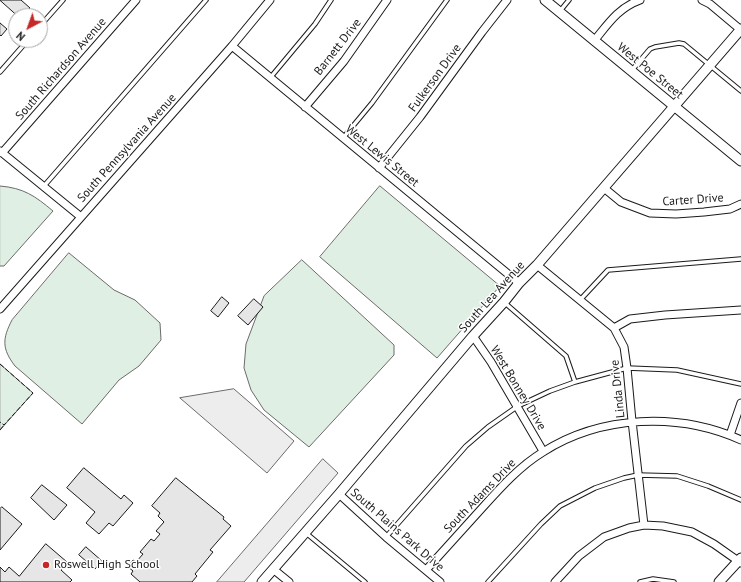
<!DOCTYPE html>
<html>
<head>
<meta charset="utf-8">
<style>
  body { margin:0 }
  #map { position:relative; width:741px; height:582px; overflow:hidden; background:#fff; font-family:"PT Sans",sans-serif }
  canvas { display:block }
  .north { position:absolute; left:8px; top:8px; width:40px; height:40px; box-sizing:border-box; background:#fff; border:1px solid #a3a3a3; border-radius:50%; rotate:221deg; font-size:11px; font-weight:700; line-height:16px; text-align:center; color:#1a1a1a }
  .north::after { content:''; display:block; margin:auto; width:14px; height:18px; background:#c62828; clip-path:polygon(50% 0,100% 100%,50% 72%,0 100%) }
</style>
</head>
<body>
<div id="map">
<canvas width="741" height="582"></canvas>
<div class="north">N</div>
</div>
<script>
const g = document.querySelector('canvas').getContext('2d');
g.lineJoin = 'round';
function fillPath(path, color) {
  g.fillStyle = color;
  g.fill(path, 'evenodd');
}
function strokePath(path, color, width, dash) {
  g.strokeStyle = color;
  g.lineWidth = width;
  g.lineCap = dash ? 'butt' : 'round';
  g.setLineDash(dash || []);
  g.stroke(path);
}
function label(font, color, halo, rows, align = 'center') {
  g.font = font + ' "PT Sans",sans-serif';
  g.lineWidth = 3;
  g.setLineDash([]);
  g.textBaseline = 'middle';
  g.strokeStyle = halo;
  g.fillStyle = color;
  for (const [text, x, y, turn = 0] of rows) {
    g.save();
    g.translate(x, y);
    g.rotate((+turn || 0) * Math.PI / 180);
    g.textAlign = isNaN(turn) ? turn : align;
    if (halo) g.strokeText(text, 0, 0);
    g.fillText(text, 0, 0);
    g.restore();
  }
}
const green = new Path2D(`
  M0,186C24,188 35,196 53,211L4,266H0Z
  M380,186L500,286L437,358L320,257Z
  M69,253L114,290L135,300L160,323L161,340L139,366L119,380L82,424L15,366C2,349 2,339 12,320Z
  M302,260L394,345V355L309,447L264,410L251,390L244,368L246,344L264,296Z
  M0,364L33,393L0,430Z`);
const parking = new Path2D(`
  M234,389L294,441L267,473L180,398Z
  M323,459L338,473L244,582H217Z`);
const building = new Path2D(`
  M0,0H21L30,8L23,16H18Z
  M0,23L7,29L1,36L0,35Z
  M222,297L229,303L218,317L211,311Z
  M254,299L263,307L248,325L238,316Z
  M84,468L121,499L124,495L133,503L113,526L109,523L99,534L86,523L95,512L67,488Z
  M176,478L224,517L223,519L231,526L210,550L213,552L195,574L197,576L192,582H140L131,574L133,571L127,566L133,560L136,562L143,554L140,552L151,539L154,541L160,534L156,531L164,522L158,516L160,513L152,506Z
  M42,485L67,505L54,520L31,498Z
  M2,507L22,524L0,550V509Z
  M46,544L67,562L61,570L72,580L70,582H0V567L5,572L9,567L19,576Z
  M86,547L102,561L95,569L79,555Z`);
const service = new Path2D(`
  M560,11L569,0
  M40,26L63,0
  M632,70L650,49L655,47L679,43L684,44L741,91
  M0,72L28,40
  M270,78L315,24L331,0
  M343,138L372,103L447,0
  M44,186L206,0
  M580,300L608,270L741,259
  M505,303L566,356L575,382
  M306,533L365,582
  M386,537L466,446L488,427L518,406L550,391L575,382L627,368L677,370L741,384
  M488,582L541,524L560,506L595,488L624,478L638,475L677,476L708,486L741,500
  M640,582L653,579L674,582`);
const minor = new Path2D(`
  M702,0L710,4L741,30
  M594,41C608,24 618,8 640,0
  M232,46L519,283
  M305,107L344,61L387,0
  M0,151L81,217
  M2,153L136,0
  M379,168L420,117L482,32L507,0
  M604,188L621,202L650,213L676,214L704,212L730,209L741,204
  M537,265L614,328L624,347L627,368L632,421L644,525
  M0,309L232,46L270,0
  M614,328L630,319L665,315L741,310
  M473,336L491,362L543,451
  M730,435L741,403
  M339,494L386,537L440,582
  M273,569L289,582
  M426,570C445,549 464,528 483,507C501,487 520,466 543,452C601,415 679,412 741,440
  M555,582L579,556L604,537L629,528L644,525L663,526L692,532L714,544L741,563`);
const tertiary = new Path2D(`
  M545,0L741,161
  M262,582L339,494L473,336L504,302L519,283L537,265L741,29
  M719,582L741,558`);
const fence = new Path2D(`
  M0,364L33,393L4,425L0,422
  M0,430L4,425L3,424`);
const markers = [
  [46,565,4,"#c62828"]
];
const streetNames = [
  ["Barnett Drive",338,47,-52],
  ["South Richardson Avenue",61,69,-49],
  ["West Poe Street",650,71,39],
  ["Fulkerson Drive",435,78,-54],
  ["South Pennsylvania Avenue",127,148,-48],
  ["West Lewis Street",382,156,39],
  ["Carter Drive",693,200,-4],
  ["South Lea Avenue",492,297,-48],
  ["West Bonney Drive",518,388,59],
  ["Linda Drive",618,389,-96],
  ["South Adams Drive",480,496,-46],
  ["South Plains Park Drive",397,530,41]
];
const poiNames = [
  ["Roswell High School",54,565]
];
fillPath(green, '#e0efe3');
strokePath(green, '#6a6a6a', 1);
fillPath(parking, '#ededed');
strokePath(parking, '#6a6a6a', 1);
fillPath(building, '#e6e6e6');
strokePath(building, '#1a1a1a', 1);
strokePath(service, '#1a1a1a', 5.5);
strokePath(minor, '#1a1a1a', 9);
strokePath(tertiary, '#1a1a1a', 11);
strokePath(service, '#fff', 3.5);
strokePath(minor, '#fff', 7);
strokePath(tertiary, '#fff', 9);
strokePath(fence, '#1a1a1a', 1, [5, 2]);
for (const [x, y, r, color] of markers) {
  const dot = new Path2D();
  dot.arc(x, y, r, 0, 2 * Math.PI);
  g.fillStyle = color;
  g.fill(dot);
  strokePath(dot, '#fff', 1.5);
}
label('12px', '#1a1a1a', '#fff', streetNames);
label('12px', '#1a1a1a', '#fff', poiNames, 'left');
</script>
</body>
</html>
